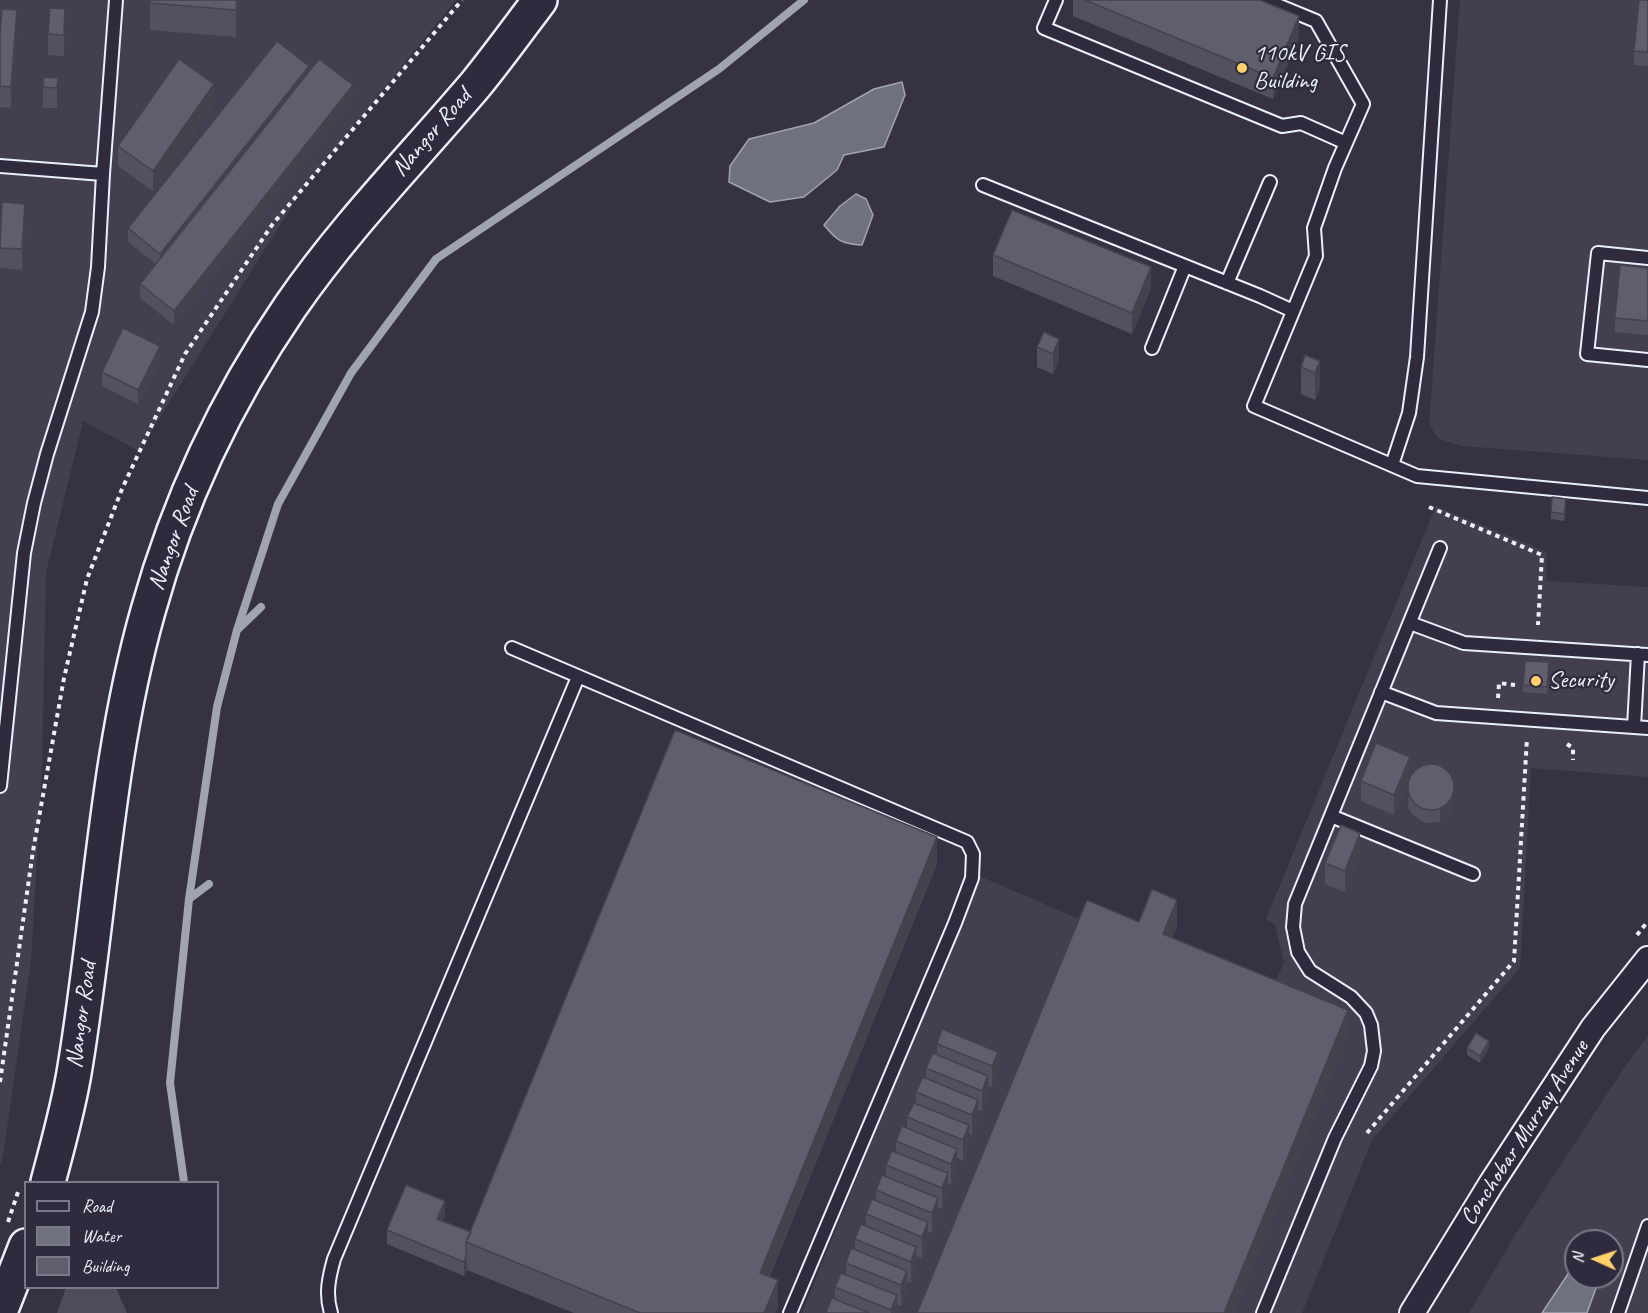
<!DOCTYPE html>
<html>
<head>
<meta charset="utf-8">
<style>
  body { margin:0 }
  #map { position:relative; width:1648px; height:1313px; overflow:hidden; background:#363244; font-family:Caveat,sans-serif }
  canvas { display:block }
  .legend { position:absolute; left:24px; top:1181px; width:195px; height:108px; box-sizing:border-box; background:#2f2a3d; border:2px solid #797a88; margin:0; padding:8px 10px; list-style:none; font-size:18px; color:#e8f1f8 }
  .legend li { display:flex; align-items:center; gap:12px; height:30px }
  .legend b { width:30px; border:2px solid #797a88 }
  .north { position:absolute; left:1564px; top:1229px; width:60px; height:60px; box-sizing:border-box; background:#2f2a3d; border:2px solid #797a88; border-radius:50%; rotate:273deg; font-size:16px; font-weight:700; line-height:24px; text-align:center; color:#e8f1f8 }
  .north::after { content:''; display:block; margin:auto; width:21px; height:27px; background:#ffd166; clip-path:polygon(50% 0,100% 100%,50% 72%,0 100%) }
</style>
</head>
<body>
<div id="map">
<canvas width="1648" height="1313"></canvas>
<ul class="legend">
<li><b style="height:8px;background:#2f2a3d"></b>Road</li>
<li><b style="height:16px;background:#70717f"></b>Water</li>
<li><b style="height:16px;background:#605e6e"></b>Building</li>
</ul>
<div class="north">N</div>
</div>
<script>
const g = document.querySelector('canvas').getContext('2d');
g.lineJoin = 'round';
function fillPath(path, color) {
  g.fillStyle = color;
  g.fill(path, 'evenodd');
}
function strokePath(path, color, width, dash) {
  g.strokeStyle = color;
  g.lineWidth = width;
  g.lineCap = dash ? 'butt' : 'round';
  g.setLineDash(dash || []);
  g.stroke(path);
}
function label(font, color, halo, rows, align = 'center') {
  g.font = font + ' Caveat,sans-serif';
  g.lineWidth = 4.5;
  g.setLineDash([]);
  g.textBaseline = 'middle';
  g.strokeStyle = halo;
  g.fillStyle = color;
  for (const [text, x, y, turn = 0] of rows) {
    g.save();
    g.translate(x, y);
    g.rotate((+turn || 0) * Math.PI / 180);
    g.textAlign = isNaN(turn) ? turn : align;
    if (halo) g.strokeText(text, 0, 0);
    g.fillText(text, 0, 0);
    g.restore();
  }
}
const built = new Path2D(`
  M0,0H456L302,190L139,451L83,421L46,573L42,766L31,961L3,1156L0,1166Z
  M1460,0H1648V460L1462,446L1439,439L1429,425Z
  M1436,506L1547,552L1546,581L1648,587V777L1531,768L1520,968L1372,1140L1302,1313H802L979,876L1268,1000L1284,962L1275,925L1266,919Z
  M1648,1036V1313H1469L1515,1235L1626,1065ZM1576,1241H1612V1277H1576Z`);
const green = new Path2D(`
  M66,1288H116L127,1313H57Z`);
const water = new Path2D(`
  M902,82L905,95L884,147L844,155L837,170L804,197L770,202L729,182L730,166L749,139L814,123L874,89Z
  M856,194L866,199L873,215L862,245C842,244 837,241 824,225L840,206Z
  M1576,1262V1277H1600L1587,1313H1542Z`);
const stream = new Path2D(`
  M237,630L261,607
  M189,899L209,884
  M184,1182L170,1083L189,899L217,707L237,630L278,504L351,373L436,259L719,69L804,0`);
const path = new Path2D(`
  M1429,507L1542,555L1538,625
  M1498,698L1499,683L1515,685
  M1567,744L1573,748V760
  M1637,935L1648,921
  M0,1082L33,851L64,678L87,579L122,489L185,354L272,225L462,0
  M1367,1133L1514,961L1527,738
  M8,1222L19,1189`);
const lane = new Path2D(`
  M1056,0L1044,28L1282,126L1301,123L1346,143
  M1265,0L1316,21L1363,104L1335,168L1314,228L1316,256L1254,406L1417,476L1648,498
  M0,166L103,174L116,0
  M983,185L1260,296L1293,311
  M1648,258L1598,253L1587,354L1648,360
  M1227,283L1270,182
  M1152,348L1185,266
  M1392,465L1409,413L1417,357L1440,0
  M1410,623L1464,643L1648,655
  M512,648L967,842L973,854L972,878L955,923L790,1313
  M1381,692L1436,713L1648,728
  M1634,727L1638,654
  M0,786L24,553L34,503L47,454L92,312L98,267L103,174
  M1331,816L1473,874
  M331,1313C325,1294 329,1277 334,1259L578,677
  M1263,1313L1335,1138L1371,1066L1374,1051L1371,1025L1366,1013L1351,997L1310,971L1298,952L1293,927L1295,904L1440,548
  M1618,1313L1648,1226`);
const street = new Path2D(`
  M1412,1313L1491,1184L1593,1028L1648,959`);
const secondary = new Path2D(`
  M48,1182C58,1144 69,1106 75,1067C100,915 106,759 148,611C178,503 227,399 290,307C345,227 413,158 476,84C498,57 519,28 540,0
  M0,1312L26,1246`);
const wall = new Path2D(`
  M150,0H239L236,37L150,30Z
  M1073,0H1260L1299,37L1273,99L1073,16Z
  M1648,0V66L1634,65V51Z
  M65,30L64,56L48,55V34Z
  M17,31L11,108L0,107V33Z
  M309,72L353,99L174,325L140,298V284L156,264L128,242V228Z
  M58,78L57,108H43V87Z
  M214,105L153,191L118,166V146Z
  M25,225L22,270L0,268V236Z
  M993,255L1151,288L1132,334L993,276Z
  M1648,268V335L1615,332V318Z
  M1044,332L1059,360L1053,374L1037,367V347Z
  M160,360L138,404L102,386V372Z
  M1320,361V388L1315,400L1301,394V367Z
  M1566,506L1564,521L1551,519V512Z
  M1549,670L1547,694L1523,692V685Z
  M1410,777L1453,797L1452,811L1447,817L1440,822L1425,823L1412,814L1408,807L1410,779L1394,815L1361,801V781Z
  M1360,853L1345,892L1325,884V863Z
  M937,864L770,1276L778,1307L775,1313H574L467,1270L464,1276L387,1244V1230L445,1215L442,1221L471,1232Z
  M937,1044L998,1052V1073L992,1087L988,1086V1097L982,1111L978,1110V1121L972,1135L969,1134V1146L963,1161L957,1158V1170L951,1185L948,1183V1194L942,1209L938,1207V1219L932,1233L928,1232V1243L922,1258L916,1256V1268L911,1283L907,1281V1292L901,1306L897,1305V1313H826L835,1299V1287L846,1274V1263L855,1249V1239L866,1226V1214L876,1201V1190L886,1177V1165L896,1152V1141L907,1129V1117L916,1104V1092L926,1079V1068L937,1055Z
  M1467,1048H1489L1480,1063L1467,1055Z`);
const shadedWall = new Path2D(`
  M237,0H239L236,37V10Z
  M65,9V30L64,56V35Z
  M17,10V31L11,108V87Z
  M1299,16V37L1273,99V78Z
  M309,66V80L160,268V254Z
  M58,78V99L57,108V88Z
  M214,84V105L153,191V171Z
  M353,85V99L174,325V311Z
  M25,204V225L22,270V249Z
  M1151,267V288L1132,334V313Z
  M1059,339V360L1053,374V354Z
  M160,346V360L138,404V390Z
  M1320,361V388L1315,400V373Z
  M1410,757V778L1394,815V795Z
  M1453,783V797L1452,811L1447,817L1440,822V808Z
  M1360,833V853L1345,892V871Z
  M937,837V864L760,1300V1273Z
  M1177,900V927L1163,961V934Z
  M1348,1010V1037L1235,1313H1224Z
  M1489,1041V1048L1480,1063V1056Z
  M998,1052V1073L992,1087V1066Z
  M988,1076V1097L982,1111V1091Z
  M978,1100V1121L972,1135V1115Z
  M969,1125V1146L963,1161V1140Z
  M957,1149V1170L951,1185V1164Z
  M948,1173V1194L942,1209V1188Z
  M938,1198V1219L932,1233V1213Z
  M445,1201V1215L437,1233V1219Z
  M928,1222V1243L922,1258V1237Z
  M916,1247V1268L911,1283V1262Z
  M466,1256L467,1269L464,1276V1262Z
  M907,1271V1292L901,1306V1285Z
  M778,1280V1307L775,1313H764Z
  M897,1295V1313H891V1310Z`);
const building = new Path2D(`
  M150,0H237L236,10L150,3Z
  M1085,0H1260L1299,16L1273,78Z
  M1639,0H1648V52L1634,51Z
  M50,8L65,9L64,35L48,34Z
  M2,9L17,10L11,87L0,86V33Z
  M277,41L309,66L160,254L128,228Z
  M179,59L214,84L153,171L118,146Z
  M319,59L353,85L174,311L140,284Z
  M44,77L58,78L57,88L43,87Z
  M2,202L25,204L22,249L0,248Z
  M1012,210L1151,267L1132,313L993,255Z
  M1620,265L1648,268V321L1615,318Z
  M123,328L160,346L138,390L102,372Z
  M1044,332L1059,339L1053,354L1037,347Z
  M1305,355L1320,361L1315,373L1301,367Z
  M1552,497L1566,499L1564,514L1551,512Z
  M1525,661L1549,662L1547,687L1523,685Z
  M675,730L937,837L760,1273L778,1280L764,1313H640L466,1242Z
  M1376,743L1410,757L1394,795L1361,781Z
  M1408 787a23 23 0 1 1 46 0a23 23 0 1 1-46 0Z
  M1341,825L1360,833L1345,871L1325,863Z
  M1152,889L1177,900L1163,934L1348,1010L1224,1313H917L1087,900L1139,922Z
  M942,1029L998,1052L992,1066L937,1044Z
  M1476,1033L1489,1041L1480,1056L1467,1048Z
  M933,1053L988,1076L982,1091L926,1068Z
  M923,1077L978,1100L972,1115L916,1092Z
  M914,1103L969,1125L963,1140L907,1117Z
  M902,1126L957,1149L951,1164L896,1141Z
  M892,1151L948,1173L942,1188L886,1165Z
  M882,1175L938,1198L932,1213L876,1190Z
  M406,1185L445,1201L437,1219L471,1232L466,1242V1256L464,1262L387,1230Z
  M872,1199L928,1222L922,1237L866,1214Z
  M861,1224L916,1247L911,1262L855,1239Z
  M851,1248L907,1271L901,1285L846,1263Z
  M841,1273L897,1295L891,1310L835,1287Z
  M832,1298L869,1313H828L826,1312Z`);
const markers = [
  [1242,68,6,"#ffd166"],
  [1536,681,6,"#ffd166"]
];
const poiNames = [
  ["110kV GIS",1254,54],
  ["Building",1254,82],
  ["Security",1548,681]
];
const streetNames = [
  ["Nangor Road",432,133,-49],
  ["Nangor Road",174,539,-70],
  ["Nangor Road",82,1015,-82],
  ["Conchobar Murray Avenue",1525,1133,-57]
];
fillPath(built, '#433f51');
fillPath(green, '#4d4b5c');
fillPath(water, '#70717f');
strokePath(water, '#a0a4af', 1.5);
strokePath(stream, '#a0a4af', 8);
strokePath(lane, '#e8f1f8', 16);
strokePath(street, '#e8f1f8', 28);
strokePath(secondary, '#e8f1f8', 38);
strokePath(path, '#e8f1f8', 4, [4.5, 4.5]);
strokePath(lane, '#2f2a3d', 12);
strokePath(street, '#2f2a3d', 24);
strokePath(secondary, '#2f2a3d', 33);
fillPath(wall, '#53515f');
fillPath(shadedWall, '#43424d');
fillPath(building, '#605e6e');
strokePath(building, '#43424d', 1.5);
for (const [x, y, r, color] of markers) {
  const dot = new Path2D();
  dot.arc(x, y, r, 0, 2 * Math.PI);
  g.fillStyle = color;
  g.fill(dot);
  strokePath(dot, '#2f2a3d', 2);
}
label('24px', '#e8f1f8', '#2f2a3d', poiNames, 'left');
label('24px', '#e8f1f8', '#2f2a3d', streetNames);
</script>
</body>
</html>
